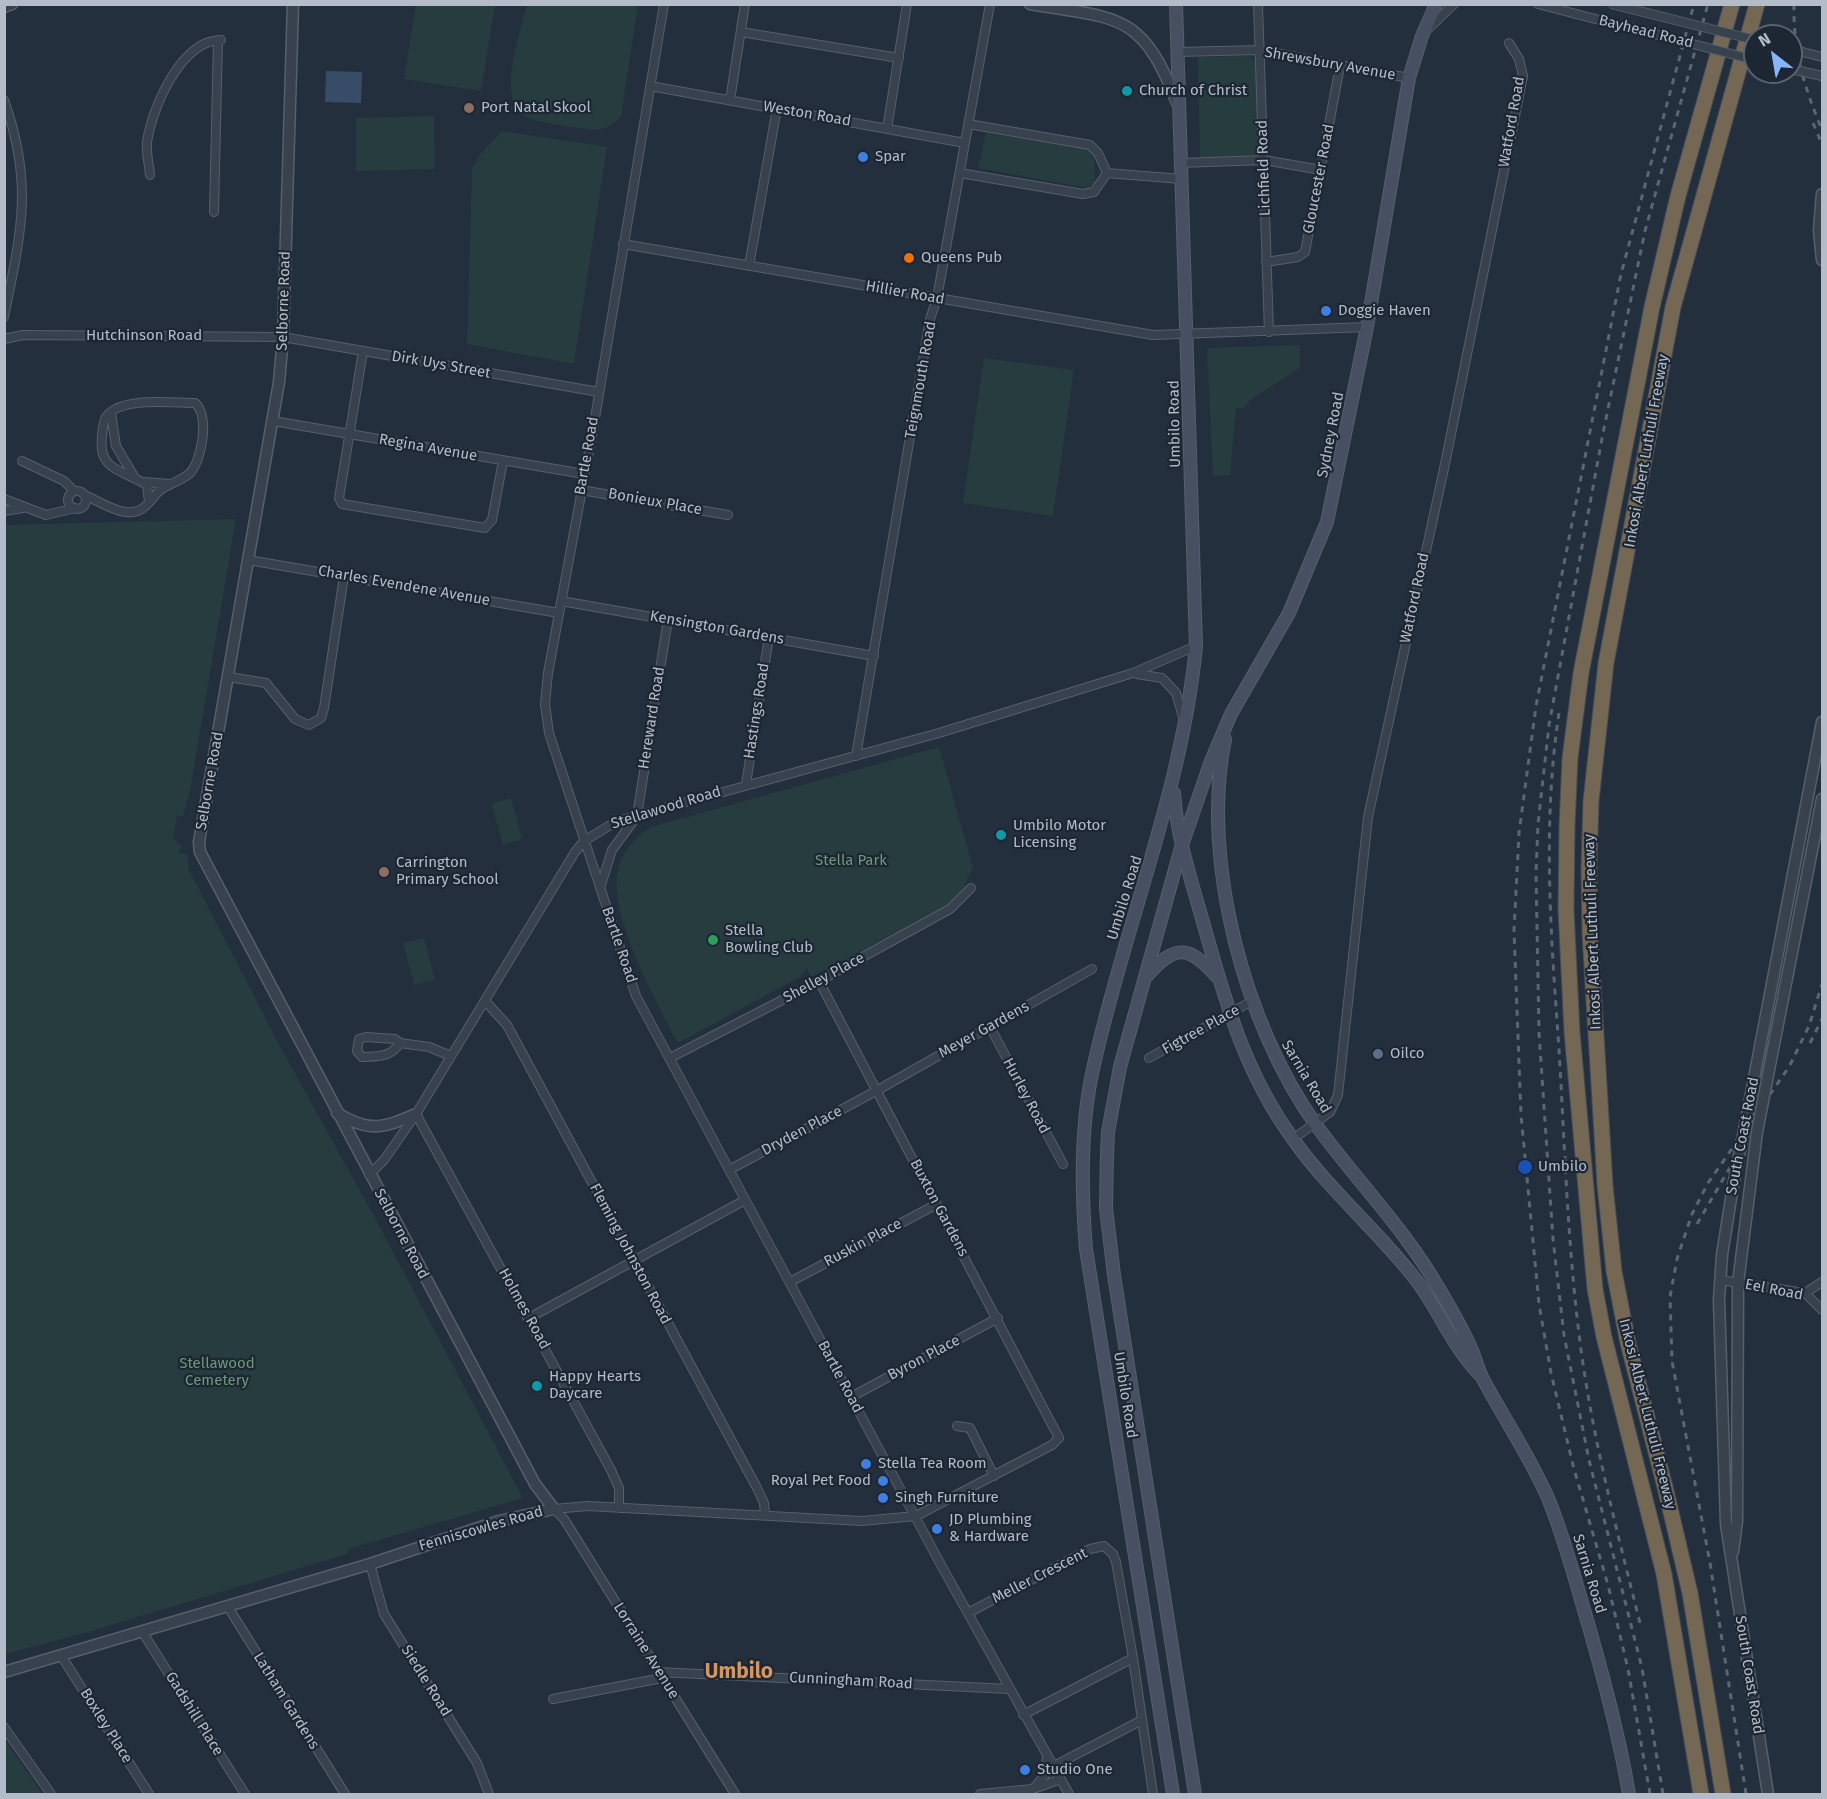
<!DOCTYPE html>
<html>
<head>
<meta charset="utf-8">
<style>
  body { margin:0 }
  #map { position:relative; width:1827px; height:1799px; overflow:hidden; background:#242f3e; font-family:"Fira Sans",sans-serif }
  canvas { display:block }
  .frame { position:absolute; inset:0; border:6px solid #b4bcc9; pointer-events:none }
  .north { position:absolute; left:1743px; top:24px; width:60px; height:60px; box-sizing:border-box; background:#1d2633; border:2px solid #59626f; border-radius:50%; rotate:329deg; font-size:16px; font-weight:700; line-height:24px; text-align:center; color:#b4bcc9 }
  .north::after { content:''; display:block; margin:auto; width:21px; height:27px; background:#8ab4f8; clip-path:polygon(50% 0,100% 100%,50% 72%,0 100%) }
</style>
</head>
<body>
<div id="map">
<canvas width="1827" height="1799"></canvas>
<div class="frame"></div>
<div class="north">N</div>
</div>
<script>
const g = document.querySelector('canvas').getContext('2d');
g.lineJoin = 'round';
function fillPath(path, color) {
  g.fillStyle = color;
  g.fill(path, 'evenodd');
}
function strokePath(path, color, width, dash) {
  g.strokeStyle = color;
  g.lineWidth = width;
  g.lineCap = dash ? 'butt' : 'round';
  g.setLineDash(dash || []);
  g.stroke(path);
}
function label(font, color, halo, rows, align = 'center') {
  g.font = font + ' "Fira Sans",sans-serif';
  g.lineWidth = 4.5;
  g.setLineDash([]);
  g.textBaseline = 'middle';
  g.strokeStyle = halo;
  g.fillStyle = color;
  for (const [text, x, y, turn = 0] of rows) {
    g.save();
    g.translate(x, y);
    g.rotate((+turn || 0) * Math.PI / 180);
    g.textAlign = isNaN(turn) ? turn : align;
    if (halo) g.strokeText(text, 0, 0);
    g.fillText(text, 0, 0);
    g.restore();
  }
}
const green = new Path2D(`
  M416,5H495L481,91L404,79Z
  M527,5H638L621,116C612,126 604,130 591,130C571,126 545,125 527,117C494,103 521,31 527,5Z
  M1250,56L1256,63L1259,157L1200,159L1198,57Z
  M434,116L435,169L356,171V118Z
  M502,131L607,147L574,364L467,344L472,169L480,154Z
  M986,133L1088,149L1094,156L1095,183L1088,188L978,168Z
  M1300,345V368L1249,401L1244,408H1236L1230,475L1213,476L1207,348Z
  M984,358L1074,370L1053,516L963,503Z
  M236,519L190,791L183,816H177L173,838L181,845L179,853L188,855V868L281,1048L374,1216L523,1498L348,1549L347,1554L81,1634L5,1654V525Z
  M939,747L973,867L960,895L949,906L811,977L807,968L800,977L678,1043C658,1007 610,916 617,875C620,855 634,837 651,827Z
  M511,798L522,839L503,845L492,804Z
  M424,938L435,980L414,985L403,943Z
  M4,1739L43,1794H5Z`);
const water = new Path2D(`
  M326,71L362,72L361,103L325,102Z`);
const minor = new Path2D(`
  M664,4L593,430L548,673L545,704L549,733L636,996L941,1565L1069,1794
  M1258,4L1269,332
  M1538,4L1576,14
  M1428,29L1454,4
  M741,32L899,58
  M1178,52L1259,50L1409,78
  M650,86L965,143
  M4,100C34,184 21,233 4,317
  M730,100L745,4
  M887,129L907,4
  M1180,163L1264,160L1321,170
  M960,173L1083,194L1094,192L1107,173L1098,153L1090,145L968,124
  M1107,173L1181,179
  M150,175C149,164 146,153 147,142C152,108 181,40 221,40
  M214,212L218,40
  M623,244L1153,335L1367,327
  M1266,262L1298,257L1305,252L1340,66
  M749,266L777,108
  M4,339L23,335L283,337L599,392
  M363,351L339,498L342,504L485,528L492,520L503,461
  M111,413L116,446L135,478
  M273,421L584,474
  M22,461L64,481L74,491
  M144,482L171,484
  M581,490L728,515
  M68 500a9 9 0 1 1 18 0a9 9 0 1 1-18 0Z
  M84,495C100,501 126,521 143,508C150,503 154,496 160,490C169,484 180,481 189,474C202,462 210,415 195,403C173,403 120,396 106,417C103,422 103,430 102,435C101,448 101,456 110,465C121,474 135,477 147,485L149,502
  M4,499L46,515L75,508
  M4,511L23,508
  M248,560L559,613
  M561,601L874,656
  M1137,674L1162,678L1176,693L1184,720
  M229,677L266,683L295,719L309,725L321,718L324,708L344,576
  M856,756L930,319L937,298L990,4
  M746,784L769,637
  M600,888L612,850L637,816L668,619
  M485,1001L507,1025L757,1488L764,1503L765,1514
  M990,1027L1063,1164
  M400,1043C390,1058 378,1056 362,1057L357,1051L359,1039L366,1037L395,1039L400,1043L429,1047L451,1056
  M670,1058L819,981L950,909L971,888
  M1149,1058L1252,1001
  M416,1114L611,1470L619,1488V1508
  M1293,1139L1330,1112L1338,1095L1368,817L1445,464L1523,76L1519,59L1509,43
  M729,1170L876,1091L1092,969
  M369,1175L384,1160L416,1114L575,852L584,841L617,821L939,733L1133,673L1196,646
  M1720,1280L1805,1293L1822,1310
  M790,1282L937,1204
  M1805,1293L1822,1282
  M529,1318L745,1200
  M851,1397L998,1318
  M957,1426L970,1428L994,1476
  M554,1509L588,1506L862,1521L916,1516L1052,1445L1059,1438L819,981
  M554,1509L564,1519L735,1794
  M370,1564L384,1614L477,1763L489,1794
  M228,1607L345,1794
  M968,1613L1090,1549L1104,1546L1113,1554L1116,1562L1133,1658L1153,1794
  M143,1633L245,1794
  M62,1657L149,1794
  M658,1672L1009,1689
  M553,1699L662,1678
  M1023,1715L1133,1658
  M4,1727L51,1794
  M1054,1766L1142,1720
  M1033,1789L1045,1775L1047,1755
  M980,1794L1033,1789L1061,1779`);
const tertiary = new Path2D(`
  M293,4L283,337L279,382L199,842L200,852L535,1484L554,1509
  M1030,4C1119,19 1142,12 1177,103
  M4,7L12,4
  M1822,194L1819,230L1822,260
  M1769,1070L1822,799
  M337,1113C370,1133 383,1128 416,1114
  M1746,1120L1822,722
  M1733,1186L1722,1255L1719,1300L1726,1524L1768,1794
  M1733,1552L1737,1521L1738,1283L1757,1132
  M4,1672L370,1564L499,1521L554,1509`);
const secondary = new Path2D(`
  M1225,739C1200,860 1245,1026 1316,1125C1356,1180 1404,1228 1438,1287C1450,1307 1462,1328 1471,1348C1476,1359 1478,1371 1484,1381C1505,1420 1530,1457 1548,1498C1562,1532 1572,1568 1582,1603C1601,1667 1618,1729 1629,1794
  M1174,793C1177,838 1191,879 1203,922C1225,1000 1244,1072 1293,1139C1328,1189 1375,1228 1413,1276C1438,1307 1451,1345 1479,1374
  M1147,976C1174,945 1188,944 1216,976
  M1173,1794L1086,1249C1081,1189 1080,1127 1093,1069C1124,927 1182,792 1196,646L1176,4
  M1195,1794L1114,1275L1106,1208L1107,1155L1108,1132L1120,1067L1181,848L1211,761L1231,714L1289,613L1327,522L1367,327L1409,78L1422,36L1436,4`);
const motorway = new Path2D(`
  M1701,1794L1664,1574L1604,1337L1595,1289L1572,1032L1566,910L1567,826L1570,758L1581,673L1652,307L1678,196L1732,4
  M1723,1794L1690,1593L1665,1487L1628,1343L1614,1271L1605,1185L1590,934L1589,868L1591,801L1606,663L1673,307L1757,4`);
const rail = new Path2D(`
  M1794,4C1793,52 1804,86 1822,130
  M1813,123L1822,144
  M1559,713C1542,824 1551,938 1559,1049C1565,1152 1568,1256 1582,1357C1595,1448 1618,1535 1640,1623
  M1810,1043L1822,1019
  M1697,1224L1732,1164
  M1650,1794L1628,1669L1608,1585L1574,1469L1551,1373L1539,1304L1521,1115L1514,931L1519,833L1536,706L1621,274L1694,4
  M1663,1794L1642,1668L1589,1460L1564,1335L1553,1239L1539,1033L1536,873L1538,824L1549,725L1603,433L1645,231L1708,4
  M1746,1794L1710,1563L1672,1361L1670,1297L1677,1259L1692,1214L1708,1183L1789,1067L1809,1026L1822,984`);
const minorBridge = new Path2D(`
  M1611,4L1755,40
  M1576,14L1755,60
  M1791,49L1822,57
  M1791,69L1822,76`);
const tertiaryBridge = new Path2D(`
  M1757,1132L1769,1070
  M1733,1186L1746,1120`);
const markers = [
  [1127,91,6,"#0f9aa8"],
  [469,108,6,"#8d6e63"],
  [863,157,6,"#3f7fe0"],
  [909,258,6,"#e8710a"],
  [1326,311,6,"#3f7fe0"],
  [1001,835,6,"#0f9aa8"],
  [384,872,6,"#8d6e63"],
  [713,940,6,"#2e9e5b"],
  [1378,1054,6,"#5c6f8a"],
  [1525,1167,8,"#1a4fb4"],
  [537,1386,6,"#0f9aa8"],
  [866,1464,6,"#3f7fe0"],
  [883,1481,6,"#3f7fe0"],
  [883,1498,6,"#3f7fe0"],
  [937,1529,6,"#3f7fe0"],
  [1025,1770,6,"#3f7fe0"]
];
const streetNames = [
  ["Bayhead Road",1646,32,14],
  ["Shrewsbury Avenue",1330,64,10],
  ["Weston Road",807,114,10],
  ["Watford Road",1512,122,-80],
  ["Lichfield Road",1264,168,-92],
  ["Gloucester Road",1319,179,-79],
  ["Hillier Road",905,293,10],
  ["Selborne Road",284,301,-88],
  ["Hutchinson Road",144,336],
  ["Dirk Uys Street",441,365,10],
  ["Teignmouth Road",921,380,-80],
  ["Umbilo Road",1175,424,-91],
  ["Sydney Road",1331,435,-79],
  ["Regina Avenue",428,448,10],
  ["Inkosi Albert Luthuli Freeway",1647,451,-80],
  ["Bartle Road",587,456,-80],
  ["Bonieux Place",655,502,10],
  ["Charles Evendene Avenue",404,586,10],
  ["Watford Road",1415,598,-78],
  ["Kensington Gardens",717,628,10],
  ["Hastings Road",757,711,-81],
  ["Hereward Road",652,718,-81],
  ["Selborne Road",210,781,-80],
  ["Stellawood Road",666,808,-17],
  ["Umbilo Road",1125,898,-73],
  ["Inkosi Albert Luthuli Freeway",1593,932,-92],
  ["Bartle Road",619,945,71],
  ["Shelley Place",824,978,-28],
  ["Meyer Gardens",984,1030,-29],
  ["Figtree Place",1201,1030,-29],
  ["Sarnia Road",1306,1077,59],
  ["Hurley Road",1026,1096,62],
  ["Dryden Place",802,1131,-28],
  ["South Coast Road",1743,1136,-79],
  ["Buxton Gardens",939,1208,62],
  ["Selborne Road",401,1234,62],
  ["Ruskin Place",863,1243,-28],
  ["Fleming Johnston Road",630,1254,62],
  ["Eel Road",1774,1290,11],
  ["Holmes Road",524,1309,61],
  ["Byron Place",924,1358,-28],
  ["Bartle Road",840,1377,62],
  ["Umbilo Road",1125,1395,81],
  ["Inkosi Albert Luthuli Freeway",1647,1414,76],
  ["Fenniscowles Road",481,1529,-16],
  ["Sarnia Road",1589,1574,73],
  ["Meller Crescent",1040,1576,-27],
  ["Lorraine Avenue",646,1651,58],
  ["South Coast Road",1749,1675,81],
  ["Siedle Road",426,1681,58],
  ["Cunningham Road",851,1681,3],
  ["Latham Gardens",286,1701,58],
  ["Gadshill Place",194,1714,58],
  ["Boxley Place",106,1726,58]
];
const poiNames = [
  ["Church of Christ",1139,91],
  ["Port Natal Skool",481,108],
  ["Spar",875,157],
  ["Queens Pub",921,258],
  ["Doggie Haven",1338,311],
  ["Umbilo Motor",1013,826],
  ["Licensing",1013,843],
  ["Carrington",396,863],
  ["Primary School",396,880],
  ["Stella",725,931],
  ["Bowling Club",725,948],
  ["Oilco",1390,1054],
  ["Umbilo",1538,1167],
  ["Happy Hearts",549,1377],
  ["Daycare",549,1394],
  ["Stella Tea Room",878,1464],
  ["Royal Pet Food",871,1481,"right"],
  ["Singh Furniture",895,1498],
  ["JD Plumbing",949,1520],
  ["& Hardware",949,1537],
  ["Studio One",1037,1770]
];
const parkNames = [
  ["Stella Park",851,861],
  ["Stellawood",217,1364],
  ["Cemetery",217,1381]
];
const districtNames = [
  ["Umbilo",739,1672]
];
fillPath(green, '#263c3f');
fillPath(water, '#394c67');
strokePath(minor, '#565f6c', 10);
strokePath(tertiary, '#565f6c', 13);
strokePath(secondary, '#565f6c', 14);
strokePath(motorway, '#434c59', 17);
strokePath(minor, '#38414e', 8);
strokePath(tertiary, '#38414e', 10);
strokePath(secondary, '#465061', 12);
strokePath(motorway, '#746855', 15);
strokePath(rail, '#5a6575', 3, [6, 6]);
strokePath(minorBridge, '#565f6c', 10, []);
strokePath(tertiaryBridge, '#565f6c', 13, []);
strokePath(minorBridge, '#38414e', 8);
strokePath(tertiaryBridge, '#38414e', 10);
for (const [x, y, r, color] of markers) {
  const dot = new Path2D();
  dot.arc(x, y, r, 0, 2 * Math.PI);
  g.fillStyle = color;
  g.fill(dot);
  strokePath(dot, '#1d2633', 2);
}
label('15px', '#b4bcc9', '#1d2633', streetNames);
label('15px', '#b4bcc9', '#1d2633', poiNames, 'left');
label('15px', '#6b9a76', '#1d2633', parkNames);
label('bold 21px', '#d59563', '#1d2633', districtNames);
</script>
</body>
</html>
